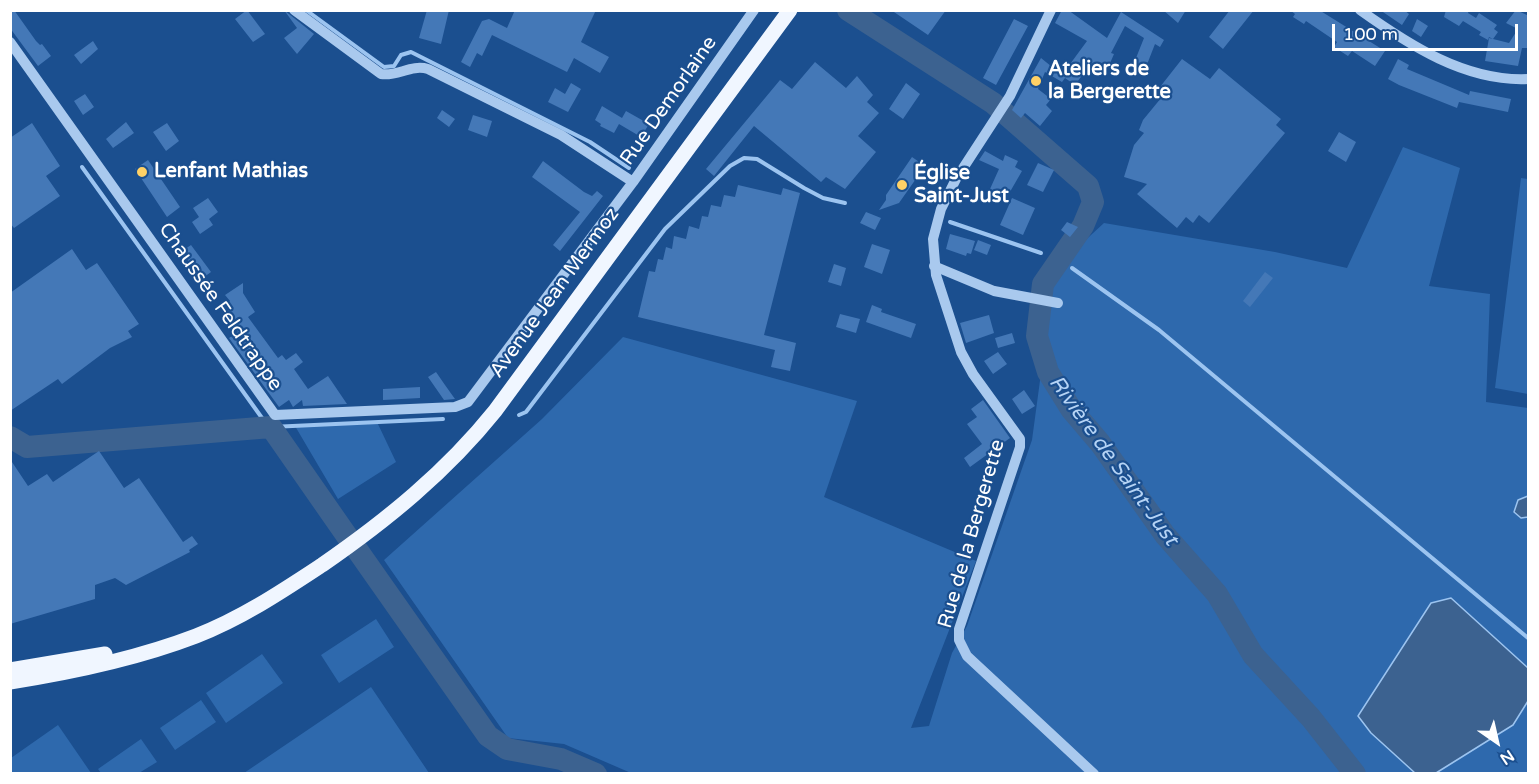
<!DOCTYPE html>
<html>
<head>
<meta charset="utf-8">
<style>
  body { margin:0 }
  #map { position:relative; width:1539px; height:784px; overflow:hidden; background:#1b4f8f; font-family:"Varela Round",sans-serif }
  canvas { display:block }
  .frame { position:absolute; inset:0; border:12px solid #fff; pointer-events:none }
  .north { position:absolute; left:1467px; top:712px; width:60px; height:60px; -webkit-text-stroke:4px #1b4f8f; paint-order:stroke; rotate:146deg; font-size:16px; font-weight:700; line-height:24px; text-align:center; color:#fff }
  .north::after { content:''; display:block; margin:auto; width:21px; height:27px; background:#fff; clip-path:polygon(50% 0,100% 100%,50% 72%,0 100%) }
  .scale { position:absolute; left:1332px; top:24px; width:186px; height:27px; box-sizing:border-box; border:3px solid #fff; border-top:0; padding-left:8px; font-size:18px; line-height:21px; white-space:nowrap; color:#fff; -webkit-text-stroke:4px #1b4f8f; paint-order:stroke }
</style>
</head>
<body>
<div id="map">
<canvas width="1539" height="784"></canvas>
<div class="frame"></div>
<div class="north">N</div>
<div class="scale">100 m</div>
</div>
<script>
const g = document.querySelector('canvas').getContext('2d');
g.lineJoin = 'round';
function fillPath(path, color) {
  g.fillStyle = color;
  g.fill(path, 'evenodd');
}
function strokePath(path, color, width, dash) {
  g.strokeStyle = color;
  g.lineWidth = width;
  g.lineCap = dash ? 'butt' : 'round';
  g.setLineDash(dash || []);
  g.stroke(path);
}
function label(font, color, halo, rows, align = 'center') {
  g.font = font + ' "Varela Round",sans-serif';
  g.lineWidth = 4.5;
  g.setLineDash([]);
  g.textBaseline = 'middle';
  g.strokeStyle = halo;
  g.fillStyle = color;
  for (const [text, x, y, turn = 0] of rows) {
    g.save();
    g.translate(x, y);
    g.rotate((+turn || 0) * Math.PI / 180);
    g.textAlign = isNaN(turn) ? turn : align;
    if (halo) g.strokeText(text, 0, 0);
    g.fillText(text, 0, 0);
    g.restore();
  }
}
const green = new Path2D(`
  M1403,147L1460,168L1429,286L1490,294L1486,402L1528,408V773H631L564,744L508,738L384,560L542,419L623,337L857,401L824,497L976,561L911,728L929,726L952,653L967,626L1032,440L1053,284L1066,258L1104,223L1275,252L1347,268Z
  M1521,178L1528,179V394L1495,388Z
  M377,422L396,462L338,499L295,426Z
  M376,619L394,647L339,683L321,655Z
  M262,654L283,683L226,723L206,693Z
  M371,687L429,773H244Z
  M201,700L216,722L175,750L160,728Z
  M58,725L91,773H11V758Z
  M141,739L157,762L139,773H101L98,769Z`);
const water = new Path2D(`
  M1528,496V517L1521,518L1514,512L1518,500Z
  M1451,598L1528,668V701L1513,725L1436,773H1415L1371,733L1358,716L1431,603Z`);
const stream = new Path2D(`
  M306,10L384,67L394,66L401,55L411,52L590,142L629,168
  M82,167L262,418L271,427L443,419
  M950,222L1041,253
  M1072,268L1159,330L1528,638
  M519,415L526,412L665,229L730,166L744,158L757,159L804,188L823,198L845,203`);
const river = new Path2D(`
  M848,10L993,103L1088,186L1093,202L1083,226L1043,284L1037,336L1048,372L1071,409L1100,443L1165,535L1217,594L1253,655L1311,718L1355,774
  M10,437L27,447L271,427L349,539
  M358,551L488,736L507,749L561,759L596,774`);
const building = new Path2D(`
  M10,10H14L36,41L40,45L42,44L51,56L38,66L10,28Z
  M247,10L265,34L253,42L235,19Z
  M284,10L314,34L297,54L284,38L297,28Z
  M427,10H449L441,44L419,38Z
  M515,10H596L581,42L609,57L600,73L574,58L567,72L492,35L482,56L477,53L470,67L461,62L482,21L489,19L507,28Z
  M891,10H946L928,35Z
  M1062,10H1068L1107,38L1121,12L1164,40L1160,47L1155,44L1146,67L1134,63L1144,38L1125,26L1111,53L1114,54L1105,75L1089,66L1075,85L1065,78L1062,82L1045,72L1038,89L1051,99L1046,105L1052,111L1040,126L1025,113L1021,118L1012,110L1041,58L1062,75L1087,41L1055,23Z
  M1163,10H1186L1178,23Z
  M1230,10H1254L1223,49L1209,37Z
  M1290,10H1319L1385,51L1375,66L1352,51L1348,56L1334,47L1337,42L1306,21L1304,24L1293,17L1295,14Z
  M1380,10H1404L1409,14L1402,25Z
  M1446,10H1469L1468,13L1476,18L1479,13L1497,25L1494,29L1498,32L1493,39L1509,43L1518,29L1506,23L1516,10L1527,15L1528,12V48H1522L1518,66L1485,61L1489,38L1493,39L1489,37L1488,40L1479,35L1481,32L1463,21L1459,26L1444,17Z
  M1014,19L1028,26L996,85L983,78Z
  M1417,19L1428,26L1421,37L1412,31Z
  M93,41L98,49L81,64L74,55Z
  M1182,59L1210,79L1219,68L1281,119L1276,125L1285,133L1209,223L1199,215L1193,223L1186,217L1177,228L1137,194L1147,184L1124,177L1134,145L1144,133L1139,130L1143,120L1166,92L1160,87Z
  M1398,59L1409,65L1407,69L1469,95L1470,91L1511,99L1508,112L1459,102L1457,108L1399,85L1388,79Z
  M815,62L846,88L857,76L873,95L867,102L879,113L858,136L876,152L845,189L826,177L821,182L754,126L714,176L706,169L780,80L792,89Z
  M571,83L581,89L568,112L548,102L555,88L565,94Z
  M906,83L920,94L903,119L889,109Z
  M85,94L94,107L83,115L74,101Z
  M602,106L622,118L626,111L649,124L641,137L619,124L614,133L600,126L601,124L595,120Z
  M442,110L455,119L449,127L437,118Z
  M473,115L492,121L487,137L468,130Z
  M126,122L134,133L113,148L106,139Z
  M32,123L60,166L46,176L60,196L14,228L10,223V138Z
  M167,123L179,141L166,151L153,132Z
  M1339,132L1356,142L1346,162L1328,151Z
  M985,151L1003,161L1005,155L1018,161L1015,167L1022,171L1007,197L990,189L999,169L979,160Z
  M912,157L925,166L899,203L879,210L886,200V195Z
  M148,160L180,207L167,217L135,169Z
  M543,161L584,192L592,196L597,191L603,196L560,251L553,245L580,212L532,177Z
  M1038,163L1054,170L1043,192L1027,185Z
  M738,185L781,195L783,188L800,193L764,335L796,343L790,371L771,367L775,350L638,317L649,271L655,272L658,259L663,260L666,247L672,249L674,236L686,239L689,226L699,229L702,216L708,217L711,205L721,207L724,195L735,197Z
  M208,198L218,212L209,219L213,225L200,234L192,222L199,217L193,208Z
  M1012,198L1035,208L1023,235L1000,225Z
  M866,212L881,218L875,230L860,223Z
  M1067,222L1078,227L1070,237L1061,230Z
  M950,234L975,241L971,254L967,253L966,256L946,249Z
  M978,240L991,245L987,255L974,250Z
  M872,244L890,250L882,274L864,267Z
  M191,245L211,272L200,280L182,251Z
  M72,249L86,270L97,263L139,324L128,331L132,337L110,348L62,384L58,379L10,411V293Z
  M834,264L846,268L841,286L828,282Z
  M1265,272L1273,278L1250,307L1243,301Z
  M243,283V293L255,312L248,317L278,358L282,355L286,360L296,353L303,362L294,369L308,389L328,376L347,404L303,406L302,400L293,407L289,400L279,407L229,338L238,332L221,307L230,301L225,295Z
  M872,305L882,309L881,312L916,324L911,338L866,322Z
  M840,314L860,319L856,333L836,327Z
  M989,315L994,333L966,343L960,323Z
  M1012,333L1015,343L998,348L995,338Z
  M998,352L1007,364L993,374L984,361Z
  M436,372L445,385L455,399L444,400L428,377Z
  M420,387V398L383,400V389Z
  M1024,390L1035,406L1022,414L1012,399Z
  M983,400L1010,438L970,467L964,458L982,444L967,424L977,417L971,409Z
  M99,451L124,488L139,478L183,542L192,536L198,544L189,550L190,552L126,585L115,578L95,585V599L10,624V459L28,486L47,474L53,482Z`);
const minor = new Path2D(`
  M294,10L381,74C397,77 411,64 428,69L561,135L633,182
  M1051,10L1010,96L956,179L941,209L933,239L936,275L961,352L973,374L1020,439V447L959,629V640L967,656L1094,774
  M1360,10C1409,45 1466,82 1528,79
  M10,42L275,415L455,407L468,402L633,182L754,10
  M934,266L994,291L1058,303`);
const major = new Path2D(`
  M10,670L105,654
  M10,682C74,672 136,659 196,636C242,618 281,592 322,565C387,520 446,472 495,411L790,10`);
const markers = [
  [1036,81,6,"#ffd166"],
  [142,172,6,"#ffd166"],
  [902,185,6,"#ffd166"]
];
const poiNames = [
  ["Ateliers de",1048,70],
  ["la Bergerette",1048,93],
  ["Lenfant Mathias",154,172],
  ["Église",914,174],
  ["Saint-Just",914,197]
];
const streetNames = [
  ["Rue Demorlaine",669,101,-55],
  ["Avenue Jean Mermoz",555,293,-54],
  ["Chaussée Feldtrappe",220,307,55],
  ["Rue de la Bergerette",972,534,-74]
];
const waterNames = [
  ["Rivière de Saint-Just",1113,461,54]
];
fillPath(green, '#2e69ad');
fillPath(water, '#3c6290');
strokePath(water, '#9cc4f0', 1.5);
strokePath(stream, '#9cc4f0', 4);
strokePath(river, '#3c6290', 22);
fillPath(building, '#4478b7');
strokePath(minor, '#a9c9ee', 10);
strokePath(major, '#f0f6ff', 15);
for (const [x, y, r, color] of markers) {
  const dot = new Path2D();
  dot.arc(x, y, r, 0, 2 * Math.PI);
  g.fillStyle = color;
  g.fill(dot);
  strokePath(dot, '#1b4f8f', 2);
}
label('bold 20px', '#fff', '#1b4f8f', poiNames, 'left');
label('20px', '#fff', '#1b4f8f', streetNames);
label('italic 21px', '#b5d3f5', '#1b4f8f', waterNames);
</script>
</body>
</html>
